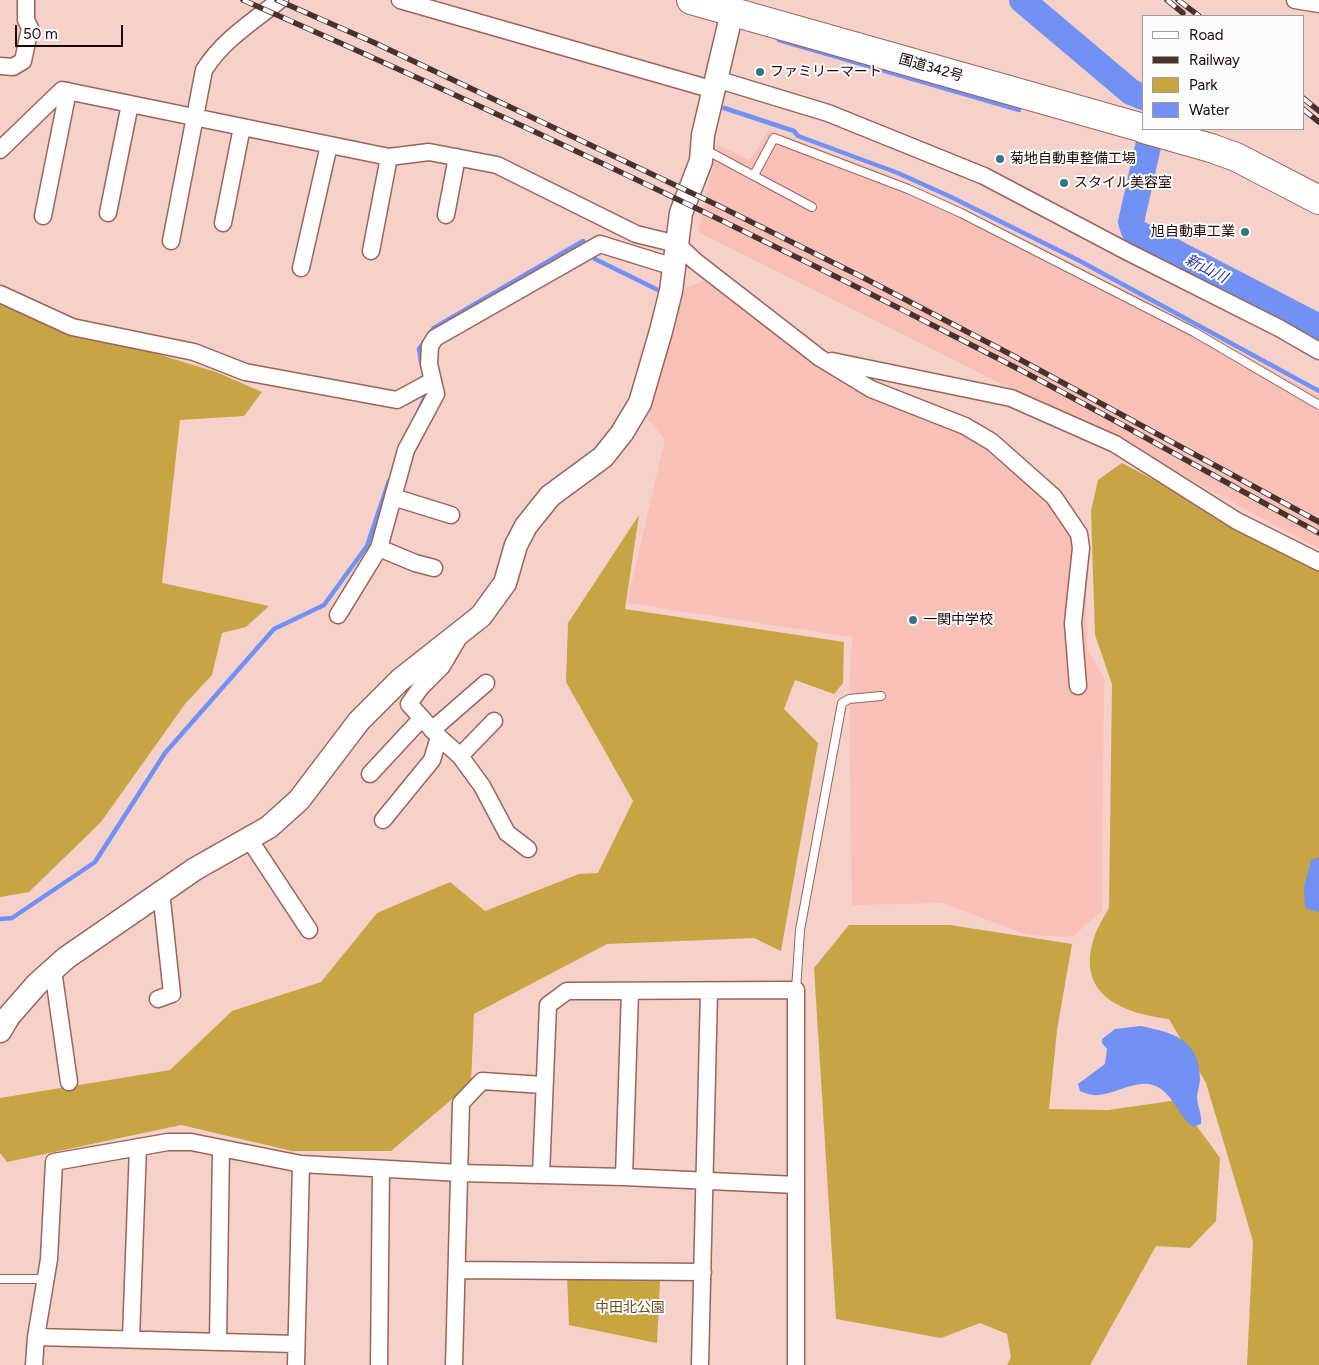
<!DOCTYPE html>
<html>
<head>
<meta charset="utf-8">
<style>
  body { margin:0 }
  #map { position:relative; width:1319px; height:1365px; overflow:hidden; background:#f6d1ca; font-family:Figtree,sans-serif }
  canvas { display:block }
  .legend { position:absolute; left:1142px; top:15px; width:162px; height:115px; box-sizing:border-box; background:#fcfcfc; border:1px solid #a29a99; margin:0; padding:6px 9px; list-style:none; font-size:15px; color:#1b0705 }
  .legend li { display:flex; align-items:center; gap:10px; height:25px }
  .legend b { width:25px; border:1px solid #a29a99 }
  .scale { position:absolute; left:15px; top:25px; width:108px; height:22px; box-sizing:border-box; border:2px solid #1b0705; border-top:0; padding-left:6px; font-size:15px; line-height:18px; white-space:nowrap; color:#1b0705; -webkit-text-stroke:4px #fcfcfc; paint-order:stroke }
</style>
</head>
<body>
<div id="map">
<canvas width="1319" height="1365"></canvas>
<ul class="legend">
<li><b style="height:6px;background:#fff"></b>Road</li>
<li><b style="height:6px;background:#49312e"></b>Railway</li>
<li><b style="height:14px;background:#c9a53f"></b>Park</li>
<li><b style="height:14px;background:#7291f4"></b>Water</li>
</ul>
<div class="scale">50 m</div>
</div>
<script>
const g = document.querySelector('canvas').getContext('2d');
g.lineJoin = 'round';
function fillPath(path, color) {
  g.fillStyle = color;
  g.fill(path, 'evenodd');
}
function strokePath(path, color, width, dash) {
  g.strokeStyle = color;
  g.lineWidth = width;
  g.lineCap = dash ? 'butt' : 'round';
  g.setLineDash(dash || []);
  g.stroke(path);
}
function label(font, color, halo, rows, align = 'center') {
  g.font = font + ' Figtree,"Noto Sans JP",sans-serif';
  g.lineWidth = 4;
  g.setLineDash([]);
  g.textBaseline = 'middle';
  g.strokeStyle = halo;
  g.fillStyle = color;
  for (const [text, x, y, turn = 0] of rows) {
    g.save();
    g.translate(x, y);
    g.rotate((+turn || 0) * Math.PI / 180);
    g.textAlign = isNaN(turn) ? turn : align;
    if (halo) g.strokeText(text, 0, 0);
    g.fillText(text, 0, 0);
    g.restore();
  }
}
const built = new Path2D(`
  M769,130L882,172L951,202L1142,298L1319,396V549L1158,462L698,232L718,145L750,160Z
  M706,280L831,376L930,401L988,428L1081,519L1085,549L1087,649L1104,677L1102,911L1072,937L1028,935L942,903L852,905L849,699L852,637L627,603L665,439L648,420L681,290Z`);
const green = new Path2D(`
  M567,1276L660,1281L657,1343L569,1325Z`);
const forest = new Path2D(`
  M0,299L56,323L216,372L262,392L244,416L180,420L162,583L269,606L246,627L222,633L212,675L185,704L101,822L29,892L0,897Z
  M1122,463L1319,567V1365H1247L1253,1241L1206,1083L1169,1019C1121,1013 1074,994 1095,935C1098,926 1104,917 1109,908L1112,684L1095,635L1091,511L1098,480Z
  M639,515L625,609L844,642L843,683L834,694L795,680L784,709L818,743L781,951L754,938L607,944L474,1014L471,1083L391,1151H292L181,1125L7,1162L0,1153V1098L170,1070L232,1011L321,982L377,913L450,882L485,911L579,874L598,873L633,801L566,682L568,623Z
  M849,925H950L1072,944L1057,1030L1049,1109L1108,1110L1178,1100L1220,1158L1216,1221L1190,1248L1156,1246L1090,1365H1007L1011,1357L1007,1334L980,1323L941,1338L836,1319L814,968Z`);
const water = new Path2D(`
  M1319,857V912L1305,908L1304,887L1311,860Z
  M1141,1026C1174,1033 1199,1039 1200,1079C1200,1085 1197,1092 1197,1098C1198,1108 1202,1114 1201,1124L1193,1127C1180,1118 1175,1099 1161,1089C1141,1075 1119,1094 1098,1095C1092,1096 1085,1093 1080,1091L1078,1084L1105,1064L1107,1049L1102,1043V1039L1115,1029Z`);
const stream = new Path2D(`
  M779,40L1019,110
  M724,108L794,131L798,136L898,173L951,197L1078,260L1319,391
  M430,333L434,328L583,241L595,259L660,291
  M422,367L419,349L426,340
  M419,410L427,393L426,389
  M0,919L12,918L95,862L165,753L274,629L324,605L367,546L389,481`);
const river = new Path2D(`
  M1022,0L1131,92L1143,97
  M1152,129L1131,222L1134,231L1319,327`);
const lane = new Path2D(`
  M704,149L812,207
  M754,175L774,138L908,189L961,213L1194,332L1319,405
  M796,990L800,930L842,703L849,699L881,696
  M0,1279H45`);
const street = new Path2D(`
  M400,0L714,90
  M1295,0L1319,4
  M0,66L13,67L23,61L30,28L26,20V0
  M716,79L828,113L984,176L1128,252L1279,328L1319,351
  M0,150L62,90L389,157L429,152L497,165L636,234L677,244L695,261L820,358L871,389L965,426L992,442L1054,497L1079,534L1081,548L1073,623L1078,686
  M108,213L130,104
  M446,215L457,157
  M43,216L68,91
  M223,223L242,127
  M171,241L204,70C223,40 252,22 280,0
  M371,251L389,157
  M301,268L329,145
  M0,294L72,327L194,352L245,372L397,400L432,381
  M832,361L1011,398L1115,444L1237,521L1319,562
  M393,497L451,515
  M379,548L415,563L434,568
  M338,615L379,548L406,450L436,394L429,364L430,346L435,338L600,244L674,267
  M459,637L442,666L421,687L409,704L439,737L460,756L482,786L507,833L528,849
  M432,730L486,683
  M460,756L494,721
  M370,774L422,718
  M383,820L432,760L439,737
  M249,839L309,930
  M53,970L69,1082
  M158,999L172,994L161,891
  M541,1175L548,1005L567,991L796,990V1365
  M624,1177L630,991
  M458,1270L703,1272
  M36,1337L296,1344
  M131,1338L138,1147
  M218,1342L221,1149
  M34,1365L36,1337L49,1259L54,1162L168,1142H191L301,1164L460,1173L624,1177L796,1185
  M296,1365L301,1164
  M379,1365L381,1169
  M454,1365L461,1103L482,1081L543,1085
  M700,1365L709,992`);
const secondary = new Path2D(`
  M0,1031L9,1016L37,984L66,958L195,869L269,827L299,800L359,721L400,680L481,616L505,583L516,545L526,526L550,496L603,457L622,433L640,403L661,331L671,291L681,213L701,161L703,135L732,12`);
const highway = new Path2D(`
  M691,0L1143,128
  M1144,129L1211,148L1236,157L1319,200`);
const rail = new Path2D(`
  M243,0C499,112 752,232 1001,360C1108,415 1213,476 1319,533
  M277,0L375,43L717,205L862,277L1008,353L1319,522
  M1167,0L1183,13
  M1178,0L1199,16
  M1303,98L1319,111
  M1303,109L1319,122`);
const markers = [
  [760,72,5,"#307782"],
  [1000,159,5,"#307782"],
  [1064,183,5,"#307782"],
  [1245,232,5,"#307782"],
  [913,620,5,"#307782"]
];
const streetNames = [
  ["国道342号",931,68,16]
];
const poiNames = [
  ["ファミリーマート",770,72],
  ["菊地自動車整備工場",1010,159],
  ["スタイル美容室",1074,183],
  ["旭自動車工業",1235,232,"right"],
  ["一関中学校",923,620]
];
const parkNames = [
  ["中田北公園",630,1308]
];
const waterNames = [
  ["新山川",1206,269,27]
];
fillPath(built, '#f8c0b7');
fillPath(green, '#c9a53f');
fillPath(forest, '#c7a444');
fillPath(water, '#7291f4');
strokePath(stream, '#7291f4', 4.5);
strokePath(river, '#7291f4', 26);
strokePath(lane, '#9a645b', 10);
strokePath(street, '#9a645b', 19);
strokePath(secondary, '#9a645b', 25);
strokePath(highway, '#9a645b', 30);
strokePath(lane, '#fff', 8);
strokePath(street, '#fff', 16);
strokePath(secondary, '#fff', 22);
strokePath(highway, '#fff', 28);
strokePath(rail, '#49312e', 5.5);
strokePath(rail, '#fcfcfc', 4, [11]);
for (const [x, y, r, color] of markers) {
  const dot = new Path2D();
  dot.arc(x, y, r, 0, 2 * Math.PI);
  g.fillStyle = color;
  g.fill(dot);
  strokePath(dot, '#fcfcfc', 2);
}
label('14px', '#1b0705', '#fcfcfc', streetNames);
label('14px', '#1b0705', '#fcfcfc', poiNames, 'left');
label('14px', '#63511e', '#fcfcfc', parkNames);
label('italic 15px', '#2536a7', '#fcfcfc', waterNames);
</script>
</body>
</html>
